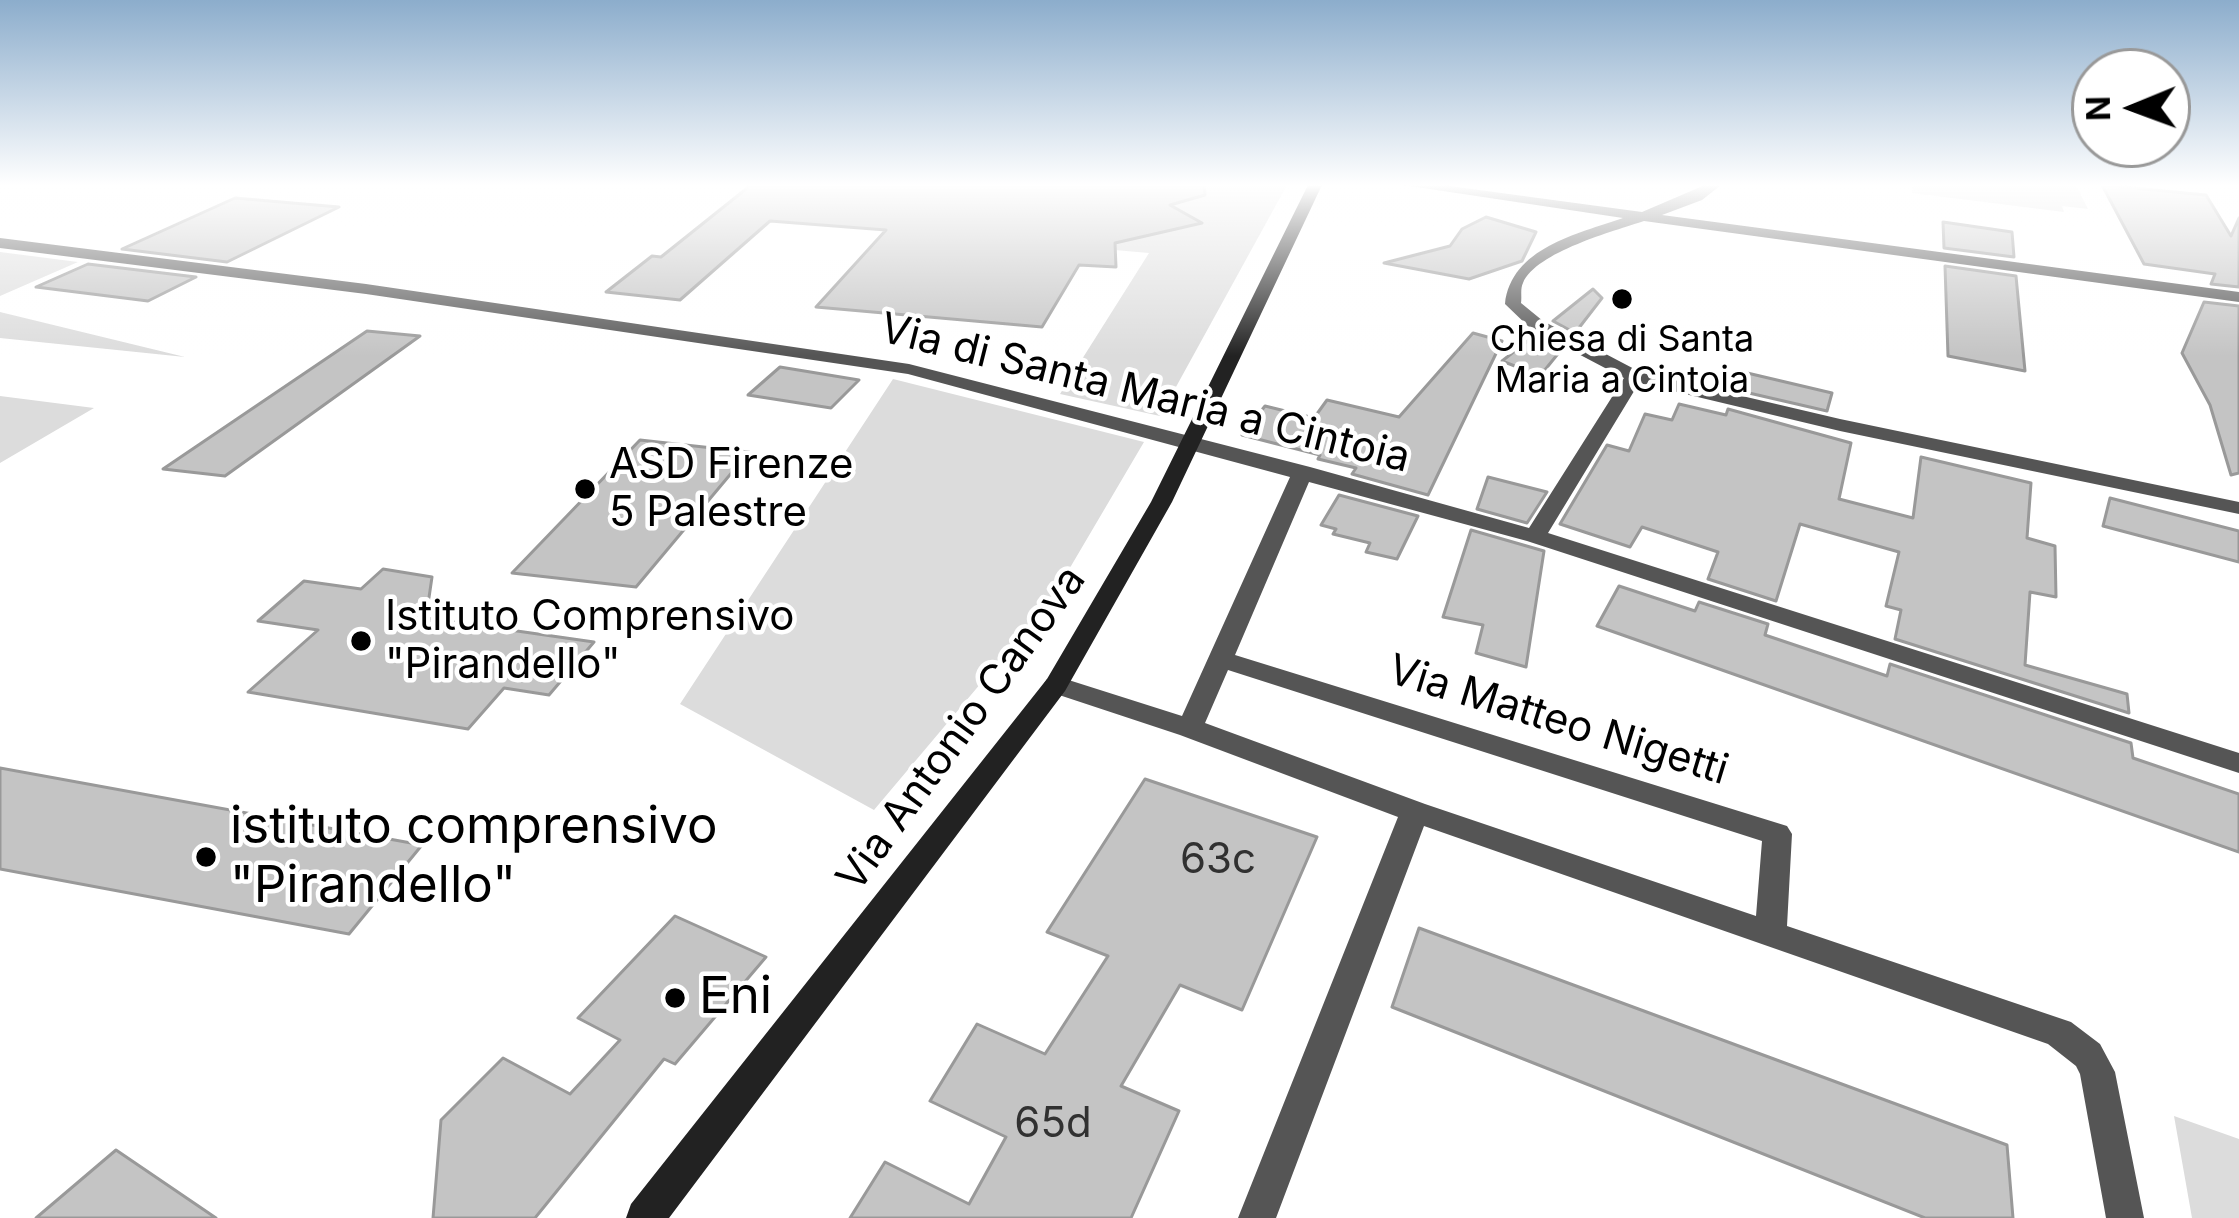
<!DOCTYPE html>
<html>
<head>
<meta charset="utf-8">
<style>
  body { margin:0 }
  #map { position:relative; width:2239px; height:1218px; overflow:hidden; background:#fff; font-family:Inter,sans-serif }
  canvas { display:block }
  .north { position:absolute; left:2071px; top:48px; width:120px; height:120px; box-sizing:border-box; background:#fff; border:3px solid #999; border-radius:50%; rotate:269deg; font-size:33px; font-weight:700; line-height:48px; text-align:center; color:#000 }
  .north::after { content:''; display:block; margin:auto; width:42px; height:54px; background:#000; clip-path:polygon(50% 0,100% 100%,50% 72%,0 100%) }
</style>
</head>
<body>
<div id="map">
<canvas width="2239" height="1218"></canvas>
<div class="north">N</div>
</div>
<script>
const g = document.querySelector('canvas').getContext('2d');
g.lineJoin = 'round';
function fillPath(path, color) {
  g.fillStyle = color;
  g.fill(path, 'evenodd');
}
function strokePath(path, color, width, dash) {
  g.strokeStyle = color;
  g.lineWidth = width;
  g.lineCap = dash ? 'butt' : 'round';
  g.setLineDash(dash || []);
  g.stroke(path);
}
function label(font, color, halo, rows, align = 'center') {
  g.font = font + ' Inter,sans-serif';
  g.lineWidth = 9;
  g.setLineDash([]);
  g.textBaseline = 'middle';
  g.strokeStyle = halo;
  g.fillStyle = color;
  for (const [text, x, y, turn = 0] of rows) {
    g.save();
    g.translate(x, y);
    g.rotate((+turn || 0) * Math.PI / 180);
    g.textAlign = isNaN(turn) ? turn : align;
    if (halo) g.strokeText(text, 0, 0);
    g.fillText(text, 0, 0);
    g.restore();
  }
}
const green = new Path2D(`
  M928,185H1287L1160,416L1060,394L1149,253L887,230Z
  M1913,185H2076L2088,209L2062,206L2064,212L1912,193Z
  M0,252L78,262L0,296Z
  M0,312L185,357L0,338Z
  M893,379L1144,442L1051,600L874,810L680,704Z
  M0,396L94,408L0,463Z
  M2174,1116L2239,1139V1218H2192Z`);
const building = new Path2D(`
  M751,185H1204L1205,195L1170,205L1202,223L1115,243L1116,267L1079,265L1042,327L816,307L886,230L770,221L680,300L606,292L652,256L661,257Z
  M2102,185L2206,195L2231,236L2239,218V287L2211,284L2215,274L2144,264Z
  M235,198L339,207L227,262L122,249Z
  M1486,217L1536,232L1522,261L1469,279L1384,263L1450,246L1462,229Z
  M1943,222L2012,232L2014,257L1944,248Z
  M88,264L196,277L148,301L36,287Z
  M1945,266L2016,276L2025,371L1948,356Z
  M1593,289L1602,298L1575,333L1553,321Z
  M2204,302L2239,306V473L2231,475L2210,405L2182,353Z
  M367,331L420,336L225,476L163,469Z
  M1473,333L1502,341L1428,495L1352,474L1356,468L1318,459L1320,455L1242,435L1265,406L1314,418L1327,400L1399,417Z
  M1534,336L1561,350L1540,376L1502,361Z
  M780,367L859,380L831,408L748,395Z
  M1743,372L1832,393L1827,411L1736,390Z
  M1679,404L1726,415L1728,409L1851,443L1839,499L1913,518L1921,457L2031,483L2027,538L2055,546L2056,597L2030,592L2025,665L2127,694L2129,713L1895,639L1901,610L1886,606L1899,552L1800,524L1776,601L1708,579L1718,552L1642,527L1630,547L1560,524L1607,445L1629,451L1645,414L1672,420Z
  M640,440L749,452L636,587L512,573Z
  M1488,477L1547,492L1527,523L1477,509Z
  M1339,495L1418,516L1397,559L1366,552L1370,543L1333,534L1336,529L1321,525Z
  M2110,498L2239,531V562L2103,526Z
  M1471,530L1544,551L1526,667L1476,653L1483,625L1443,617Z
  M383,569L432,577L426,618L594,642L549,695L504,688L468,729L248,692L318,630L258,621L304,581L361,589Z
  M1619,586L1695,611L1699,602L1768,624L1765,635L1887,676L1890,664L2131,743L2133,758L2239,794V852L1597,626Z
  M0,768L422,845L349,934L0,869Z
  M1145,779L1317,837L1242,1010L1180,985L1121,1086L1179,1111L1131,1218H850L885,1162L969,1204L1006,1137L930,1101L977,1024L1045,1054L1108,956L1047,932Z
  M675,916L766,957L675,1064L664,1059L535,1218H433L441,1120L503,1058L570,1094L620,1040L578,1018Z
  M1419,928L2007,1145L2013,1218H1925L1392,1007Z
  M116,1150L216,1218H36Z`);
const street = new Path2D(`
  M1403,185H1442L1642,212L1705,185H1721L1702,200L1662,215L2239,292V302L1644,221C1614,231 1536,252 1523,283C1520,289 1522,296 1521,303L1543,321L1640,372L1840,419L2239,502V514L1840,431L1639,383L1548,533L2239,753V773L1527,541L1309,482L1235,655L1787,826L1792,834L1787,926L2071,1022L2100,1044L2115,1072L2144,1218H2106L2080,1074L2076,1066L2048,1044L1424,826L1276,1218H1238L1398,817L1180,735L1047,691L1043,685L1047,679L1056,676L1182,716L1290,477L908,374L366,294L0,248V238L366,284L909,364L1310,467L1529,528L1624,378L1531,329L1505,304C1511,248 1577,234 1623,218ZM1228,670L1762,841L1756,916L1425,804L1205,723Z`);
const secondary = new Path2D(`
  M1308,185H1322L1172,502L1065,691L669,1218H626L631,1204L1047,679L1151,502Z`);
const markers = [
  [1622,299,12,"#000"],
  [585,489,12,"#000"],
  [361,641,12,"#000"],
  [206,857,12,"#000"],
  [675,998,12,"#000"]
];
const farPoinames = [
  ["Chiesa di Santa",1622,340],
  ["Maria a Cintoia",1622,381]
];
const streetNames = [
  ["Via di Santa Maria a Cintoia",1145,394,14],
  ["Via Matteo Nigetti",1558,721,17],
  ["Via Antonio Canova",962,729,-54]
];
const poiNames = [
  ["ASD Firenze",609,465],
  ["5 Palestre",609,513],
  ["Istituto Comprensivo",385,617],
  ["\"Pirandello\"",385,665]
];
const nearNumbernames = [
  ["63c",1218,860],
  ["65d",1053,1124]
];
const nearPoinames = [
  ["istituto comprensivo",230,828],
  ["\"Pirandello\"",230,887],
  ["Eni",699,998]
];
fillPath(green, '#dcdcdc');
fillPath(building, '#c4c4c4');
strokePath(building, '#999', 3);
fillPath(street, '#555');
fillPath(secondary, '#222');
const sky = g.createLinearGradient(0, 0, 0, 356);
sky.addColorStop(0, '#8cadcc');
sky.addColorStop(0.52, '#fff');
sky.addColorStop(1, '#ffffff00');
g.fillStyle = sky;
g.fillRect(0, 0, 2239, 356);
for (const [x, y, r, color] of markers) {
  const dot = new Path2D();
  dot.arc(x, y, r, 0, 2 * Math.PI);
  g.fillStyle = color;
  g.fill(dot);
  strokePath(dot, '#fff', 4.5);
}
label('36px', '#000', '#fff', farPoinames);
label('42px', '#000', '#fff', streetNames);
label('42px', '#000', '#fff', poiNames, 'left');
label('42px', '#313131', null, nearNumbernames);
label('51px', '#000', '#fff', nearPoinames, 'left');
</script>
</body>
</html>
